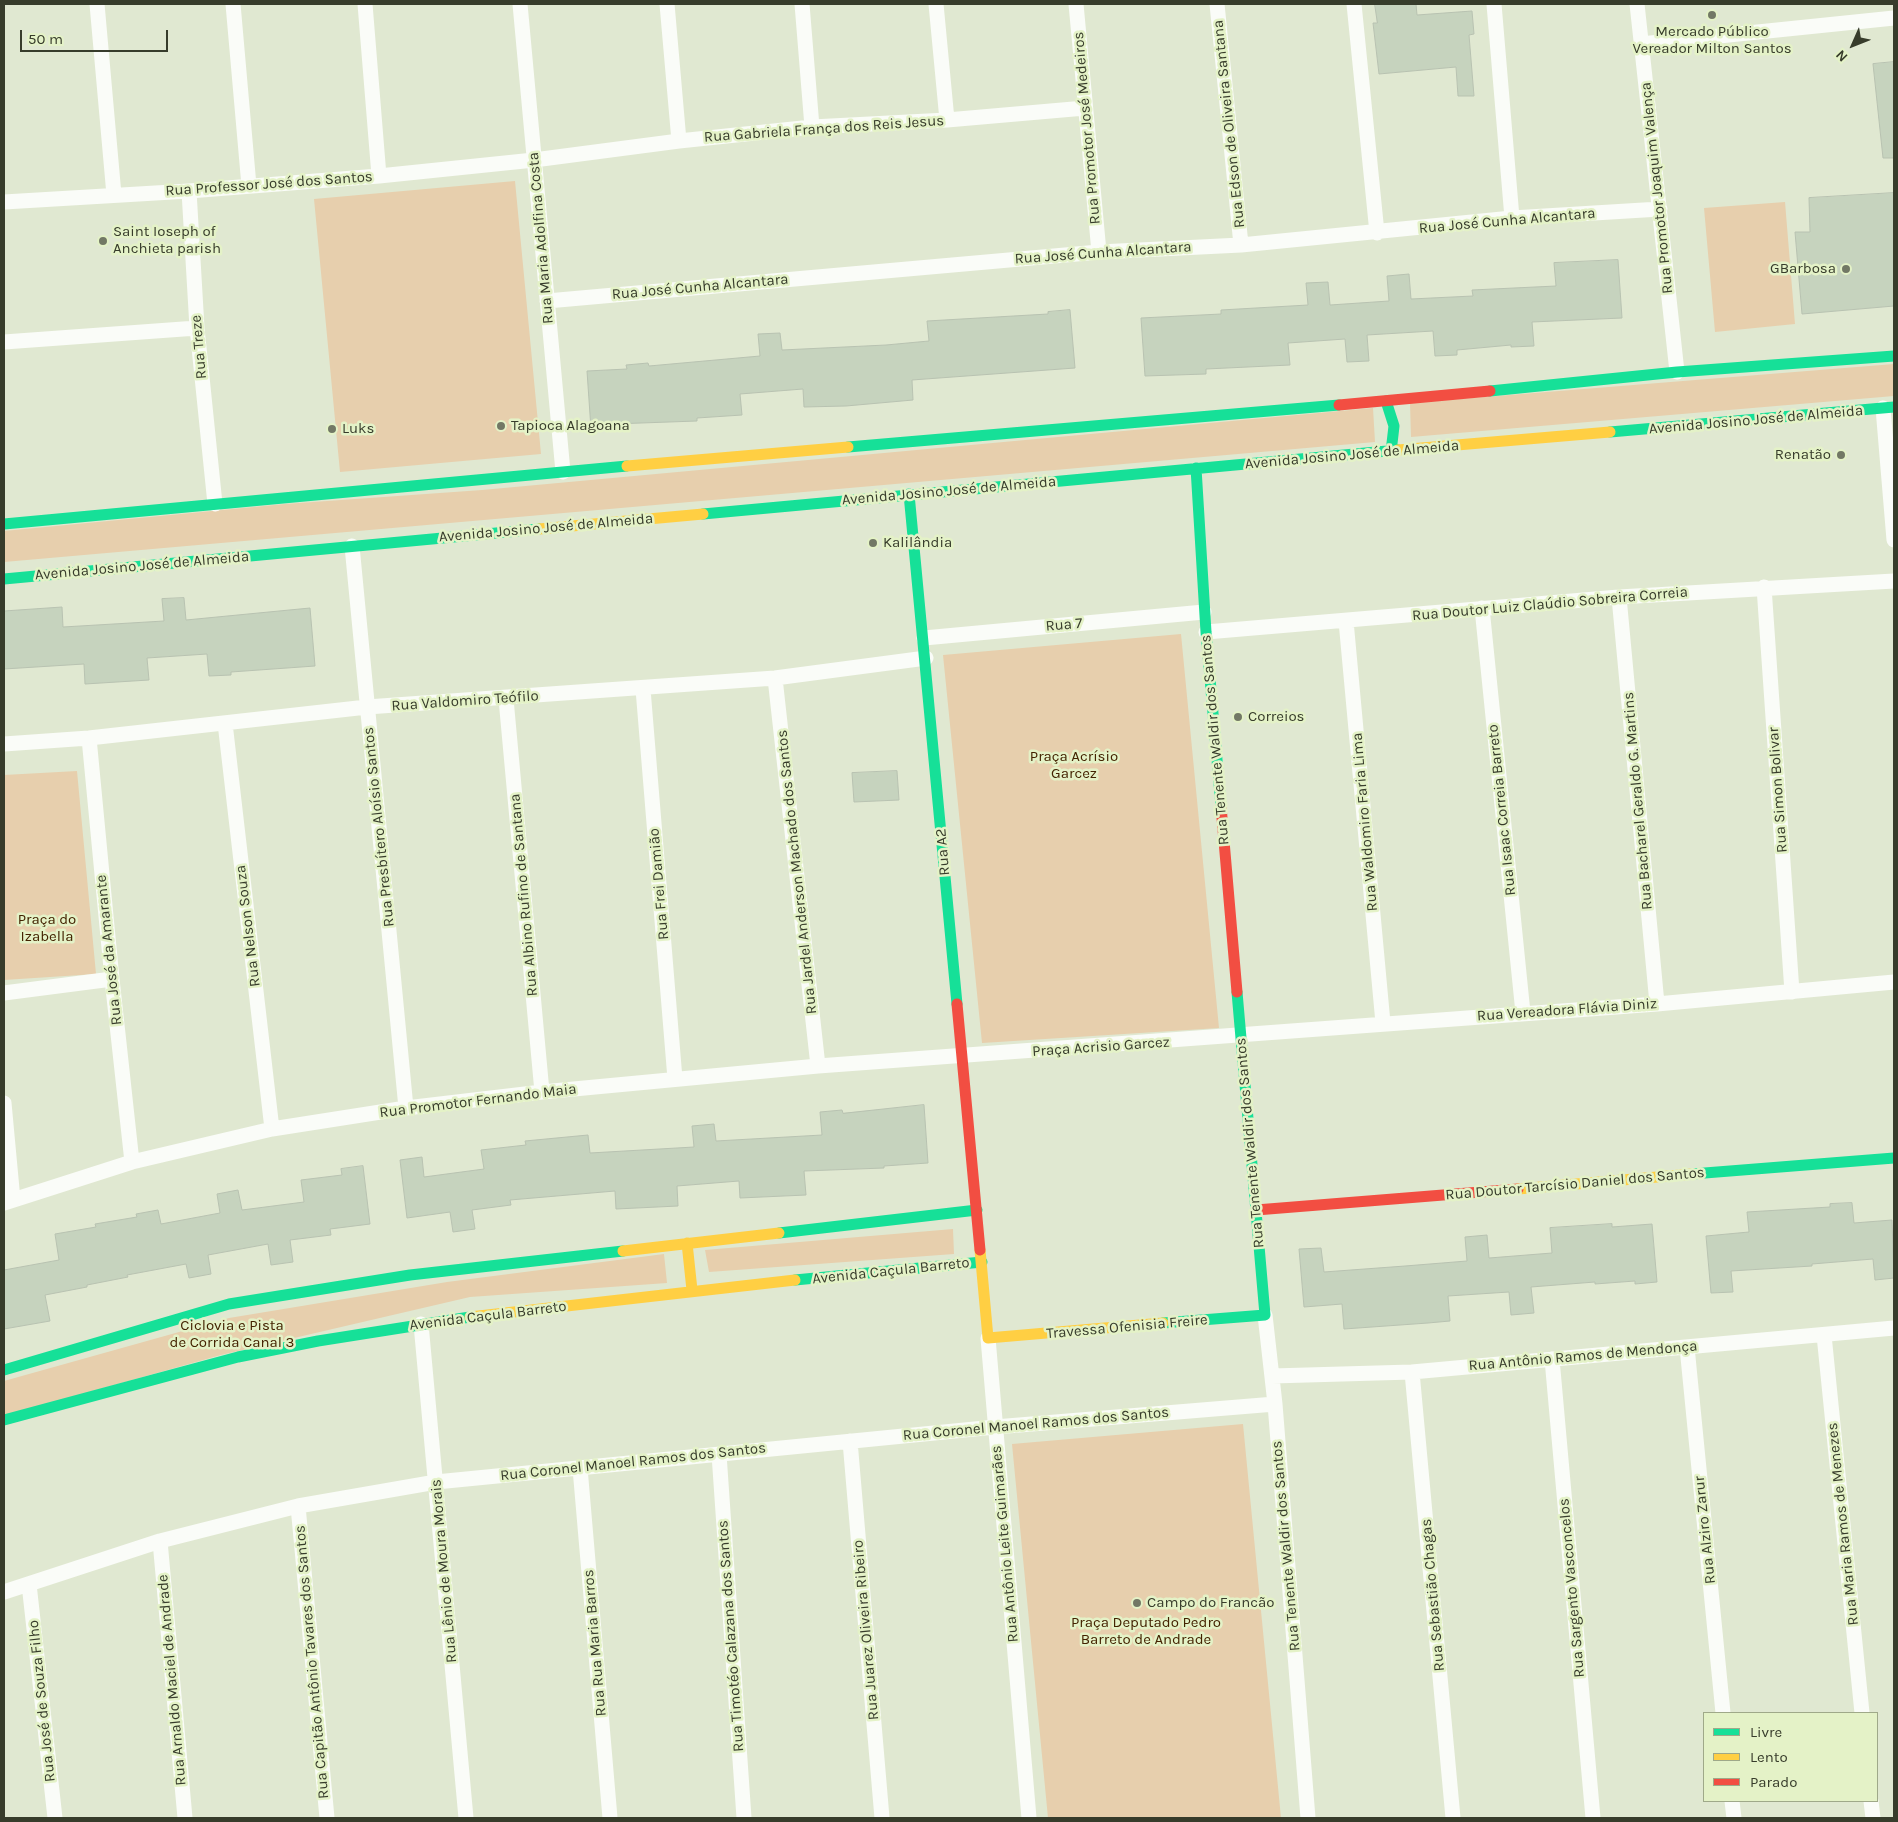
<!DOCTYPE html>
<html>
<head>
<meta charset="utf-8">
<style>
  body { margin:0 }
  #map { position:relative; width:1898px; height:1822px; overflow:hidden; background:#e0e8d1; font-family:Karla,sans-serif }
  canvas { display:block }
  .frame { position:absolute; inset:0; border:5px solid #373c2b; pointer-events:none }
  .legend { position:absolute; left:1703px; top:1712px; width:175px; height:90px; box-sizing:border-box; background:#e4f2c7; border:1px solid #9fa989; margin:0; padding:6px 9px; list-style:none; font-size:15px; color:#373c2b }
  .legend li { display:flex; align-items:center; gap:10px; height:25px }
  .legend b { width:25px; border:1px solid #9fa989 }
  .north { position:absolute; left:1828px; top:20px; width:50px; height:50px; -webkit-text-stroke:4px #e4f2c7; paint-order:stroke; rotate:226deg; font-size:14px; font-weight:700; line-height:20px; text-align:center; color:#373c2b }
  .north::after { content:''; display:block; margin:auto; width:18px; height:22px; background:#373c2b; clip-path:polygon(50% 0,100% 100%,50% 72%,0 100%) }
  .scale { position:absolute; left:20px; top:30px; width:148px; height:22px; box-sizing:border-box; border:2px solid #373c2b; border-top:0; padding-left:6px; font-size:15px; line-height:18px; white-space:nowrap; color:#373c2b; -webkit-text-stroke:4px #e4f2c7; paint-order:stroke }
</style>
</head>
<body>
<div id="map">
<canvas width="1898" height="1822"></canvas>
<div class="frame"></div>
<ul class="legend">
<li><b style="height:6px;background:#16e098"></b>Livre</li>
<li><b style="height:6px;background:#ffcf43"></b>Lento</li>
<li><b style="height:6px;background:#f24e42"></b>Parado</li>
</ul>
<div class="north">N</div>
<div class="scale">50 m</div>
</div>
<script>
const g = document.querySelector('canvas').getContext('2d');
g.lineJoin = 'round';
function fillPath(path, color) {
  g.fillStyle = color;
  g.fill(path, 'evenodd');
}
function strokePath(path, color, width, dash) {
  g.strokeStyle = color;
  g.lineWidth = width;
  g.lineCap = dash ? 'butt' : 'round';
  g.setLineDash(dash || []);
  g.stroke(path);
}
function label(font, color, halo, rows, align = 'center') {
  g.font = font + ' Karla,sans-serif';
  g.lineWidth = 5;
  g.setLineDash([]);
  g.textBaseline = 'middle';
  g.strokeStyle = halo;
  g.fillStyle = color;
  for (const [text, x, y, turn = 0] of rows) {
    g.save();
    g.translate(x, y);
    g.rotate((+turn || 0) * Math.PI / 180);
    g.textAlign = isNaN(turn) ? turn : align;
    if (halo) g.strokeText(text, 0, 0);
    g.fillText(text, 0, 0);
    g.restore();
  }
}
const green = new Path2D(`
  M515,181L541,454L340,472L314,199Z
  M1785,202L1795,324L1715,332L1704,208Z
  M1894,364V396L1411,437L1410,403Z
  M1373,408L1375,442L4,562V531L285,504L482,490Z
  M1181,634L1219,1028L982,1043L943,655Z
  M77,771L96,974L4,980V775Z
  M953,1229L954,1254L709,1272L705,1250Z
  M664,1254L667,1283L470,1297L221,1355L4,1416V1381L229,1318L447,1282Z
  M1243,1424L1281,1818H1048L1012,1444Z`);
const building = new Path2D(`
  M1375,4H1416L1417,15L1472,11L1474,34L1469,35L1474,96H1458L1456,67L1379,74L1373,23H1377Z
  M1894,62V158H1883L1873,64Z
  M1894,193V306L1802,314L1795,232H1810L1809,198Z
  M1618,260L1622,318L1532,322L1534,346L1511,347V345L1457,350V355L1435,356L1433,331L1367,335L1369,361L1347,362L1345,339L1288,343L1290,365L1206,369V374L1145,376L1141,318L1221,314V310L1308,305L1306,283L1328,282L1330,305L1389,301L1387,276L1409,274L1411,299L1473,296L1472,290L1556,286L1554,263Z
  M1070,310L1075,368L912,380L913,400L846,406L804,407L803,389L740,394L742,415L697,418V421L613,424L614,428L591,429L587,371L627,369L626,365L648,363L649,366L760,356L758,334L780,333L782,350L886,345L929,341L927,321L1048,314V312Z
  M184,598L186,620L310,608L315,666L231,672V675L209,676L207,654L147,658L149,680L85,684L84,664L4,669V611L62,607L63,627L164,621L162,599Z
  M897,771L899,800L854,802L852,773Z
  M924,1105L928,1163L884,1166V1168L804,1171L806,1195L740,1198L739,1181L677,1186L678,1206L616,1209L615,1191L510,1200L511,1205L472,1210L475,1229L453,1232L450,1212L407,1218L400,1160L422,1157L424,1177L484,1169L481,1150L526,1145L525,1141L588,1135L590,1153L694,1147L692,1126L714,1124L716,1141L822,1135L820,1112L842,1110L843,1113Z
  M363,1166L370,1224L330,1229L331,1235L290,1240L293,1262L271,1265L268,1244L208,1255L211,1274L189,1278L186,1264L127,1275L128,1277L87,1285V1287L45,1295L50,1321L4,1329V1270L59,1260L55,1234L96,1227L95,1224L137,1217L136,1214L158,1210L161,1224L220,1213L217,1194L238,1190L242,1210L304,1202L301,1180L342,1175L341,1169Z
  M1852,1203L1854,1223L1892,1220L1894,1278L1875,1280L1873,1259L1812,1264V1266L1731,1271L1733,1292L1711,1293L1706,1236L1749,1232L1747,1212L1830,1207V1204Z
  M1612,1224V1227L1652,1224L1657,1282L1635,1284V1281L1595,1284V1282L1531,1287L1534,1313L1511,1315L1509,1292L1448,1296L1450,1321L1428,1323L1344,1329L1342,1304L1304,1307L1299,1249L1321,1248L1324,1272L1405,1266L1467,1261L1465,1237L1487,1235L1489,1258L1552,1253L1550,1228Z`);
const street = new Path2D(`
  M97,4L114,195
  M233,4L249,186
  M365,4L379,176
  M520,4L563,472
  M667,4L679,141
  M802,4L812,127
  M936,4L947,120
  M1076,4L1099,252
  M1217,4L1241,245
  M1354,4L1377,233
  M1494,4L1512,218
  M1637,4L1677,372
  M1641,44L1894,18
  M189,191L197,328L215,504
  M4,202L189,191L379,176L534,160L679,141L812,127L947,120L1085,108
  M547,301L1099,252L1241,245L1512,218L1660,209
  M4,342L197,328
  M1883,408L1894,540
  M352,546L406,1108
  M1764,587L1792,992
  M1619,597L1657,1004
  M1482,608L1523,1013
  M1346,621L1383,1023
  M1206,632L1619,597L1894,581
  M924,638L1204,612
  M775,678L818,1066
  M643,689L675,1079
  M506,699L542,1092
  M225,723L272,1129
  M89,738L112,979L132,1162
  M4,744L89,738L367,707L775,678L926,658
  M4,993L112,979
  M4,1103L13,1200
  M4,1203L132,1162L272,1129L406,1108L542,1092L818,1066L1657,1004L1894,982
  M1265,1315L1275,1404L1308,1818
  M421,1324L466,1818
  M1824,1335L1862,1713
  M988,1338L1029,1818
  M1687,1347L1723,1713
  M1552,1359L1593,1818
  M1412,1372L1453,1818
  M1272,1376L1412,1372L1894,1328
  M850,1441L882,1818
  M719,1454L744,1818
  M580,1468L610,1818
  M298,1506L327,1818
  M160,1541L185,1818
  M29,1584L55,1818
  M4,1592L160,1541L298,1506L436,1482L995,1427L1275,1404
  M1732,1801L1734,1818
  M1871,1801L1873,1818`);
const fast = new Path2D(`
  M1490,391L1677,372L1894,356
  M1386,401L1394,426L1391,452
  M1610,432L1894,407
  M848,447L1339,405
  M1196,468L1206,632L1221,806
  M909,494L957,1004
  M703,514L1398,450
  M4,524L627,466
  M4,579L539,529
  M1692,1174L1894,1158
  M779,1233L977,1210
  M795,1280L982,1262
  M1163,1323L1265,1315L1237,992
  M4,1370L229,1304L410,1275L623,1251
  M4,1420L238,1357L318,1341L470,1317`);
const slow = new Path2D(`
  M1398,450L1610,432
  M627,466L848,447
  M539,529L703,514
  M1518,1189L1692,1174
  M687,1243L692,1290
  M980,1250L988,1338L1163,1323
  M623,1251L779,1233
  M470,1317L795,1280`);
const jam = new Path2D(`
  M1339,405L1490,391
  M1221,806L1237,992
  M957,1004L980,1250
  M1256,1210L1518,1189`);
const markers = [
  [1712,15,5,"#727865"],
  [103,241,5,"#727865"],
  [1846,269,5,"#727865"],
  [501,426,5,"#727865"],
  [332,429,5,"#727865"],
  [1841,455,5,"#727865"],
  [873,543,5,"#727865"],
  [1238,717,5,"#727865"],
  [1137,1603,5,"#727865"]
];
const poiNames = [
  ["Mercado Público",1712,32,"center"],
  ["Vereador Milton Santos",1712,49,"center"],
  ["Saint Ioseph of",113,232],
  ["Anchieta parish",113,249],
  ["GBarbosa",1836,269,"right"],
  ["Tapioca Alagoana",511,426],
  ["Luks",342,429],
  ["Renatão",1831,455,"right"],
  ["Kalilândia",883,543],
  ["Correios",1248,717],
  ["Campo do Francão",1147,1603]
];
const streetNames = [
  ["Rua Edson de Oliveira Santana",1229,124,-96],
  ["Rua Promotor José Medeiros",1087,128,-95],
  ["Rua Gabriela França dos Reis Jesus",824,129,-4],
  ["Rua Professor José dos Santos",269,184,-4],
  ["Rua Promotor Joaquim Valença",1657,188,-96],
  ["Rua José Cunha Alcantara",1507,221,-5],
  ["Rua Maria Adolfina Costa",541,238,-95],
  ["Rua José Cunha Alcantara",1103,253,-4],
  ["Rua José Cunha Alcantara",700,287,-5],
  ["Rua Treze",199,347,-95],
  ["Avenida Josino José de Almeida",1756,420,-5],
  ["Avenida Josino José de Almeida",1352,455,-5],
  ["Avenida Josino José de Almeida",949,491,-5],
  ["Avenida Josino José de Almeida",546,528,-5],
  ["Avenida Josino José de Almeida",142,566,-5],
  ["Rua Doutor Luiz Claúdio Sobreira Correia",1550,604,-5],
  ["Rua 7",1064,625,-5],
  ["Rua Valdomiro Teófilo",465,701,-4],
  ["Rua Tenente Waldir dos Santos",1215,740,-95],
  ["Rua Simon Bolivar",1778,790,-94],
  ["Rua Bacharel Geraldo G. Martins",1638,801,-95],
  ["Rua Isaac Correia Barreto",1502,810,-96],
  ["Rua Waldomiro Faria Lima",1365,822,-95],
  ["Rua Presbítero Aloísio Santos",379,827,-96],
  ["Rua A2",943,852,-95],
  ["Rua Jardel Anderson Machado dos Santos",797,872,-96],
  ["Rua Frei Damião",659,884,-95],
  ["Rua Albino Rufino de Santana",524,895,-95],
  ["Rua Nelson Souza",248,926,-97],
  ["Rua José da Amarante",109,950,-96],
  ["Rua Vereadora Flávia Diniz",1567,1010,-4],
  ["Praça Acrisio Garcez",1101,1047,-4],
  ["Rua Promotor Fernando Maia",478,1101,-7],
  ["Rua Tenente Waldir dos Santos",1250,1143,-95],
  ["Rua Doutor Tarcísio Daniel dos Santos",1575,1184,-5],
  ["Avenida Caçula Barreto",891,1271,-6],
  ["Avenida Caçula Barreto",488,1316,-7],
  ["Travessa Ofenisia Freire",1127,1327,-5],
  ["Rua Antônio Ramos de Mendonça",1583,1356,-5],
  ["Rua Coronel Manoel Ramos dos Santos",1036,1424,-5],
  ["Rua Coronel Manoel Ramos dos Santos",633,1462,-6],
  ["Rua Maria Ramos de Menezes",1843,1524,-96],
  ["Rua Alziro Zarur",1705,1530,-96],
  ["Rua Antônio Leite Guimarães",1005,1544,-95],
  ["Rua Tenente Waldir dos Santos",1286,1546,-95],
  ["Rua Lênio de Moura Morais",444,1571,-95],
  ["Rua Sargento Vasconcelos",1572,1588,-95],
  ["Rua Sebastião Chagas",1433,1595,-95],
  ["Rua Juarez Oliveira Ribeiro",866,1630,-95],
  ["Rua Timotéo Calazana dos Santos",731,1636,-94],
  ["Rua Rua Maria Barros",595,1643,-95],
  ["Rua Capitão Antônio Tavares dos Santos",312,1662,-95],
  ["Rua Arnaldo Maciel de Andrade",172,1680,-95],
  ["Rua José de Souza Filho",42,1701,-96]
];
const parkNames = [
  ["Praça Acrísio",1074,757],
  ["Garcez",1074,774],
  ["Praça do",47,920],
  ["Izabella",47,937],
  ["Ciclovia e Pista",232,1326],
  ["de Corrida Canal 3",232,1343],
  ["Praça Deputado Pedro",1146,1623],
  ["Barreto de Andrade",1146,1640]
];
fillPath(green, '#e7cfad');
fillPath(building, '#c6d3be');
strokePath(building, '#b8c2b1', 1);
strokePath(street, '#fafcf8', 15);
strokePath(fast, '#16e098', 11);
strokePath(slow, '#ffcf43', 11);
strokePath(jam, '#f24e42', 11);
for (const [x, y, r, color] of markers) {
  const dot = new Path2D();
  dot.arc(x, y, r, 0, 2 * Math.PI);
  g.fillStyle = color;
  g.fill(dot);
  strokePath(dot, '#e4f2c7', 2);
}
label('15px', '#373c2b', '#e4f2c7', poiNames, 'left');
label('15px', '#373c2b', '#e4f2c7', streetNames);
label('15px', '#432200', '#e4f2c7', parkNames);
</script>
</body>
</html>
